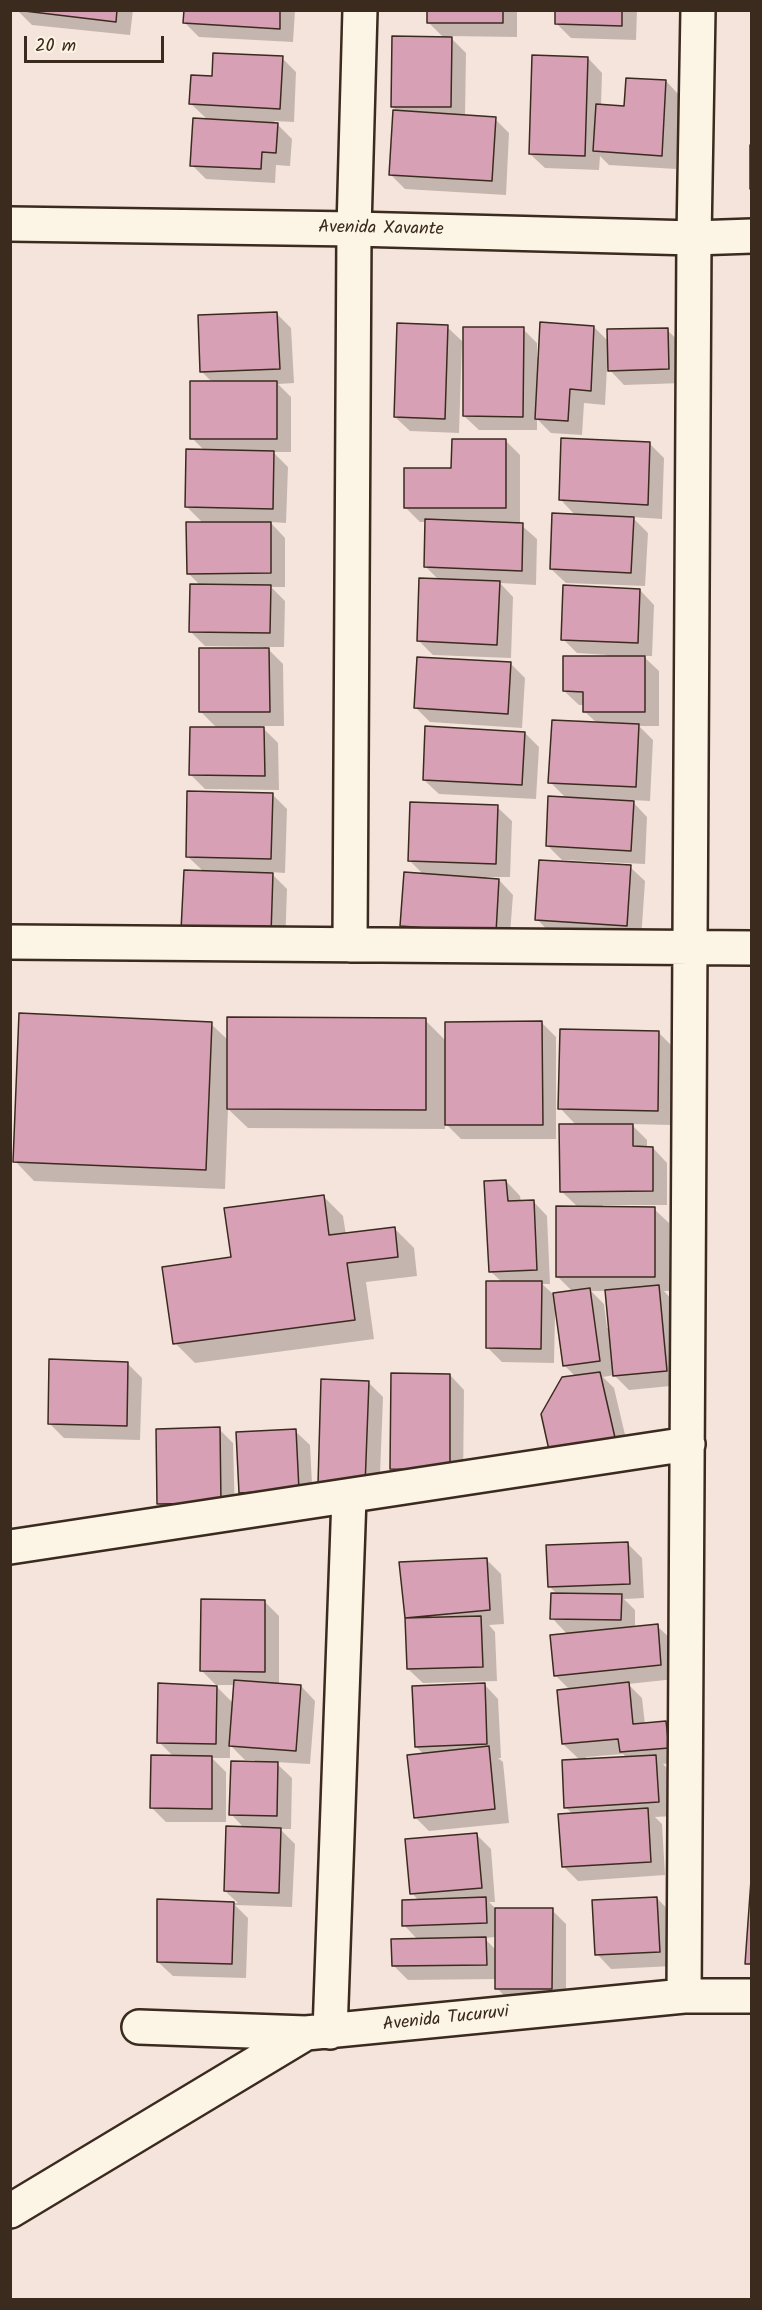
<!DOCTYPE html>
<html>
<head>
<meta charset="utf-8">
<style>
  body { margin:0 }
  #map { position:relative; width:762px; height:2310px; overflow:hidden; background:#f5e4db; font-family:Kalam,sans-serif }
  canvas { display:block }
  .frame { position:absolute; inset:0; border:12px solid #3b2a1e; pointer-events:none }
  .scale { position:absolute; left:24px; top:36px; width:140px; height:27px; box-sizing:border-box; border:3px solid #3b2a1e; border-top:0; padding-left:8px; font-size:18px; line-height:21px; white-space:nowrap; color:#3b2a1e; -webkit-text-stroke:4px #fcf5e5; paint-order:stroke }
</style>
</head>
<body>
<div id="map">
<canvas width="762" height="2310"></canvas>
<div class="frame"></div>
<div class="scale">20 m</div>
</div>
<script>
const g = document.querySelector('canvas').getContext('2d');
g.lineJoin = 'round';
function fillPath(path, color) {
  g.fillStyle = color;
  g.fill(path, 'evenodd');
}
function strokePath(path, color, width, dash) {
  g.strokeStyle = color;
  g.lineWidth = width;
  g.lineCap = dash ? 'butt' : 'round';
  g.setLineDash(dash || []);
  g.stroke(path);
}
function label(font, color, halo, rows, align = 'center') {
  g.font = font + ' Kalam,sans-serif';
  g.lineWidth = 5;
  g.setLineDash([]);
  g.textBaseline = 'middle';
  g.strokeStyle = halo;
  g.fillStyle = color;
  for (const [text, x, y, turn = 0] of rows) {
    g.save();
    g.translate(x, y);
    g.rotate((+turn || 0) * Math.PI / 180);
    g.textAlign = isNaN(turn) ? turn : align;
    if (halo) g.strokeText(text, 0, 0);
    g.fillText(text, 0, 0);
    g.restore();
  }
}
const shadow = new Path2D(`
  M133,10L130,35L32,25L18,11Z
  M186,10H295L293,42L199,37L185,23Z
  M428,10H517V37L449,36L466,53L465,117L495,119L509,133L506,195L405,189L391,175L398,112L392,106L445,39L428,22Z
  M557,10H637L636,40L571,38L556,23Z
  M282,58L296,72L294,122L274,121L292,139L290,166L276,165L275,183L206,179L192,165L208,120L190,103L214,78Z
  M588,58L602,73L601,106L626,107L666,81L680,96L676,169L609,165L600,156L599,170L545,168L530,154Z
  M277,314L291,328L294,383L278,384L291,397V452H273L288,467L286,523L270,522L285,538V587H271L285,601L284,647H266L283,664L284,726H261L278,743L279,790L205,789L191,775L217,728L200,711L263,650L264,647L205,646L191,632L200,585L188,573L204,524L186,506L205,451L192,438L213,383L202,372Z
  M447,327L462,341L459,433L410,431L395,417Z
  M594,327L609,342L667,330L682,344L683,383L624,385L607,367L605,405L584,403L582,435L551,433L537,419V430H479L464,416L523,329L537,343V357H540Z
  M506,441L520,455V524L537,539L536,585L500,583L513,597L511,658L433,655L419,641L439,580L426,567L427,522H420L405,507L452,470Z
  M650,444L664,458L662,519L632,517L648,533L645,586L566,583L551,569L576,516L560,499Z
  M640,590L654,605L652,656H643L659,671V726H639L653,740L650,801L631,800L647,817L645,864L562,860L547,845L566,798L550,782L597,723L584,711V705H579L564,691L607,657V655L577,653L563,639Z
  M510,663L525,678L522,728L430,722L416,708Z
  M525,733L539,747L536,799L439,794L424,780Z
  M272,794L287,809L285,873L270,872L287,889L285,947L187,856Z
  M497,807L512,821L510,877H487V879L499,880L513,895L509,947L416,940L402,925L424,875L409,860Z
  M630,867L645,881L641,940L551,934L537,919Z
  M425,1020L446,1041L542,1023L556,1037V1139H461L445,1123V1129L248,1128L228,1109L225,1189L34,1181L15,1161L211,1024L228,1040Z
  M659,1033L673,1047L672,1125L631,1124L647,1140V1148H653L667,1163V1205H603V1208L654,1209L669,1223V1291H664L673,1301L681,1385L629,1390L614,1375L603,1377L614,1388L630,1456L565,1464L575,1376L565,1366L557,1314H555L554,1363L502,1362L487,1347L502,1282L490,1271L506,1181L520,1196L521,1202L533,1201L547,1216L550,1284H542L553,1294L573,1292L558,1277L579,1208L561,1191L577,1126L560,1108ZM591,1291H607L610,1328H607L604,1304Z
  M324,1197L343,1216L346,1235L394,1228L414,1248L417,1276L366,1282L374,1339L195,1363L175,1343L233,1259Z
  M127,1363L142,1378L140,1440L64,1438L49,1423Z
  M450,1375L464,1390L463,1484L406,1483L392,1469Z
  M368,1382L383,1397L379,1500L334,1498Z
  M219,1429L233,1443L235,1517L173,1518L159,1504Z
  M295,1431L310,1445L313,1504L255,1507L241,1493Z
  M628,1544L642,1558L644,1598L624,1599L635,1610V1628L657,1626L672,1640L675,1679L628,1684L642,1698L645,1725L665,1722L680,1737L682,1762L663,1764L670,1771L673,1816L655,1817L662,1824L665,1875L578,1881L563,1866L573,1814L565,1807L580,1760L563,1744L570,1690L555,1675L568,1635L552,1618L557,1594L549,1586ZM623,1754L627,1758L586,1760V1757Z
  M487,1560L501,1574L504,1624L489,1625L495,1632L497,1681L423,1683L408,1669L406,1618L401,1563Z
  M264,1601L279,1616V1685L301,1686L315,1701L310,1764L275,1762L292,1778L291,1829H280L295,1844L292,1907L235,1905L248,1918L246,1978L173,1976L158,1962L159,1901L238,1903L225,1891L244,1828L231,1814L255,1760H245L230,1745V1758H212L226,1772V1822H166L151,1807L174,1757L159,1742L217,1687L234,1704L235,1685H216L201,1670Z
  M484,1684L498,1699L501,1758H498L503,1762L509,1823L429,1831L415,1817L425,1755L416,1747Z
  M476,1834L491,1849L495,1902H489L497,1910H552L566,1924V2003H511L497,1988L496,1979L408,1980L393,1965L418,1940L404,1925L419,1901L412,1893ZM496,1937V1950L484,1938Z
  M657,1898L671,1913L674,1966L611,1969L597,1954Z`);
const building = new Path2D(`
  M16,10H117L116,22Z
  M184,10H280V29L183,23Z
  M427,10H503V23H427Z
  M555,10H622V26L555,24Z
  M392,36L452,37L451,107H391Z
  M213,53L283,56L280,109L189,104L191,75L212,76Z
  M532,55L588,57L585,156L529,154Z
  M626,78L666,80L662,156L593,151L596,104L624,106Z
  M393,110L496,117L492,181L389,175Z
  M193,118L278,123L276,153L262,152L261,169L190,166Z
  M750,145H752V189H750Z
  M277,312L280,369L200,372L198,315Z
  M540,322L594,326L591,391L570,389L568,421L535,419Z
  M397,323L448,325L445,419L394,417Z
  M463,327H524L523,417L463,416Z
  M668,328L669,369L608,371L607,329Z
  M190,381H277V439H190Z
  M561,438L650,442L648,505L559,500Z
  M452,439H506V508H404V468H451Z
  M186,449L274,451L273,509L185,507Z
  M552,513L634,517L631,573L550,569Z
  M425,519L523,523L522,571L424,567Z
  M186,522H271V573L187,574Z
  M419,578L500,581L497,645L417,641Z
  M190,584L271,585L270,633L189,632Z
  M563,585L640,589L638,643L561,640Z
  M199,648H269L270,712H199Z
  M563,656H645V712H583V692L563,691Z
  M417,657L511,662L508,714L414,708Z
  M552,720L639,724L636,787L548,783Z
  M425,726L525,732L522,785L423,780Z
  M190,727H264L265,776L189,775Z
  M187,791L273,793L271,859L186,857Z
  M548,796L634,801L631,851L546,846Z
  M410,802L498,805L496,864L408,861Z
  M539,860L631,865L627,926L535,920Z
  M184,870L273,873L271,934L181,930Z
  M404,872L499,879L496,933L400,926Z
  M19,1013L212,1022L206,1170L13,1162Z
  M227,1017L426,1018V1110L227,1109Z
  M542,1021L543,1125H445V1022Z
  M560,1029L659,1031L658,1111L558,1109Z
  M559,1124H633V1146L653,1147V1191L560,1192Z
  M506,1180L508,1201L534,1200L537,1270L489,1272L484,1181Z
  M324,1195L329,1235L395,1227L398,1257L347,1263L355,1320L173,1344L162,1267L231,1257L224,1208Z
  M556,1206L655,1207V1277H556Z
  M486,1281H542L541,1349L486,1348Z
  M659,1285L667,1371L613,1376L605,1290Z
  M590,1288L600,1361L563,1366L553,1293Z
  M49,1359L128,1362L127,1426L48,1424Z
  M600,1372L616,1442L549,1450L541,1414L562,1377Z
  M391,1373L450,1374V1470L390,1469Z
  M321,1379L369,1381L365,1486L318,1484Z
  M220,1427L221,1503L157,1504L156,1429Z
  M296,1429L299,1490L239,1493L236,1432Z
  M628,1542L630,1584L548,1587L546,1545Z
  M487,1558L490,1610L405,1618L399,1562Z
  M551,1593L622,1594L621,1620L550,1619Z
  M201,1599L265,1600V1672L200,1671Z
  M481,1616L483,1667L407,1669L405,1618Z
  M658,1624L661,1665L554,1676L550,1635Z
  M234,1680L301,1685L296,1751L229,1746Z
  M629,1682L633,1724L666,1721L669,1748L620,1752L618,1739L562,1744L557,1690Z
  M158,1683L217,1686L216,1744L157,1743Z
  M485,1683L487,1744L415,1747L412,1686Z
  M489,1746L495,1809L414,1818L407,1755Z
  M151,1755L212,1756V1809L150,1808Z
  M656,1755L659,1802L564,1808L562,1760Z
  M231,1761L278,1762L277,1816L229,1815Z
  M648,1808L651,1862L562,1867L558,1814Z
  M226,1826L281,1828L279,1893L224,1891Z
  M477,1833L482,1888L410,1894L405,1839Z
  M751,1880H752V1964H745Z
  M486,1897L487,1923L402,1926V1900Z
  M657,1897L660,1952L595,1955L592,1900Z
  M157,1899L234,1902L232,1964L157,1962Z
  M495,1908H553L552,1989H495Z
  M486,1937L487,1965L392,1966L391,1939Z`);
const street = new Path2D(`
  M10,942L752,948
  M350,945L354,229L360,10
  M10,1547L688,1444
  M684,1996L694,238L698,10
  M139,2027L306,2033L684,1996H752
  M330,2032L349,1497
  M10,2211L306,2033`);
const secondary = new Path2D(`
  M10,224L354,229L694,238L752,236`);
const streetNames = [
  ["Avenida Xavante",381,230,1],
  ["Avenida Tucuruvi",446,2020,-6]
];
fillPath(shadow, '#0003');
fillPath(building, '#d7a0b5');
strokePath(building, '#3b2a1e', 1.5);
strokePath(street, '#3b2a1e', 38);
strokePath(secondary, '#3b2a1e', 38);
strokePath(street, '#fcf5e5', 33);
strokePath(secondary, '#fcf5e5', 33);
label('18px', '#3b2a1e', '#fcf5e5', streetNames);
</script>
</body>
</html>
